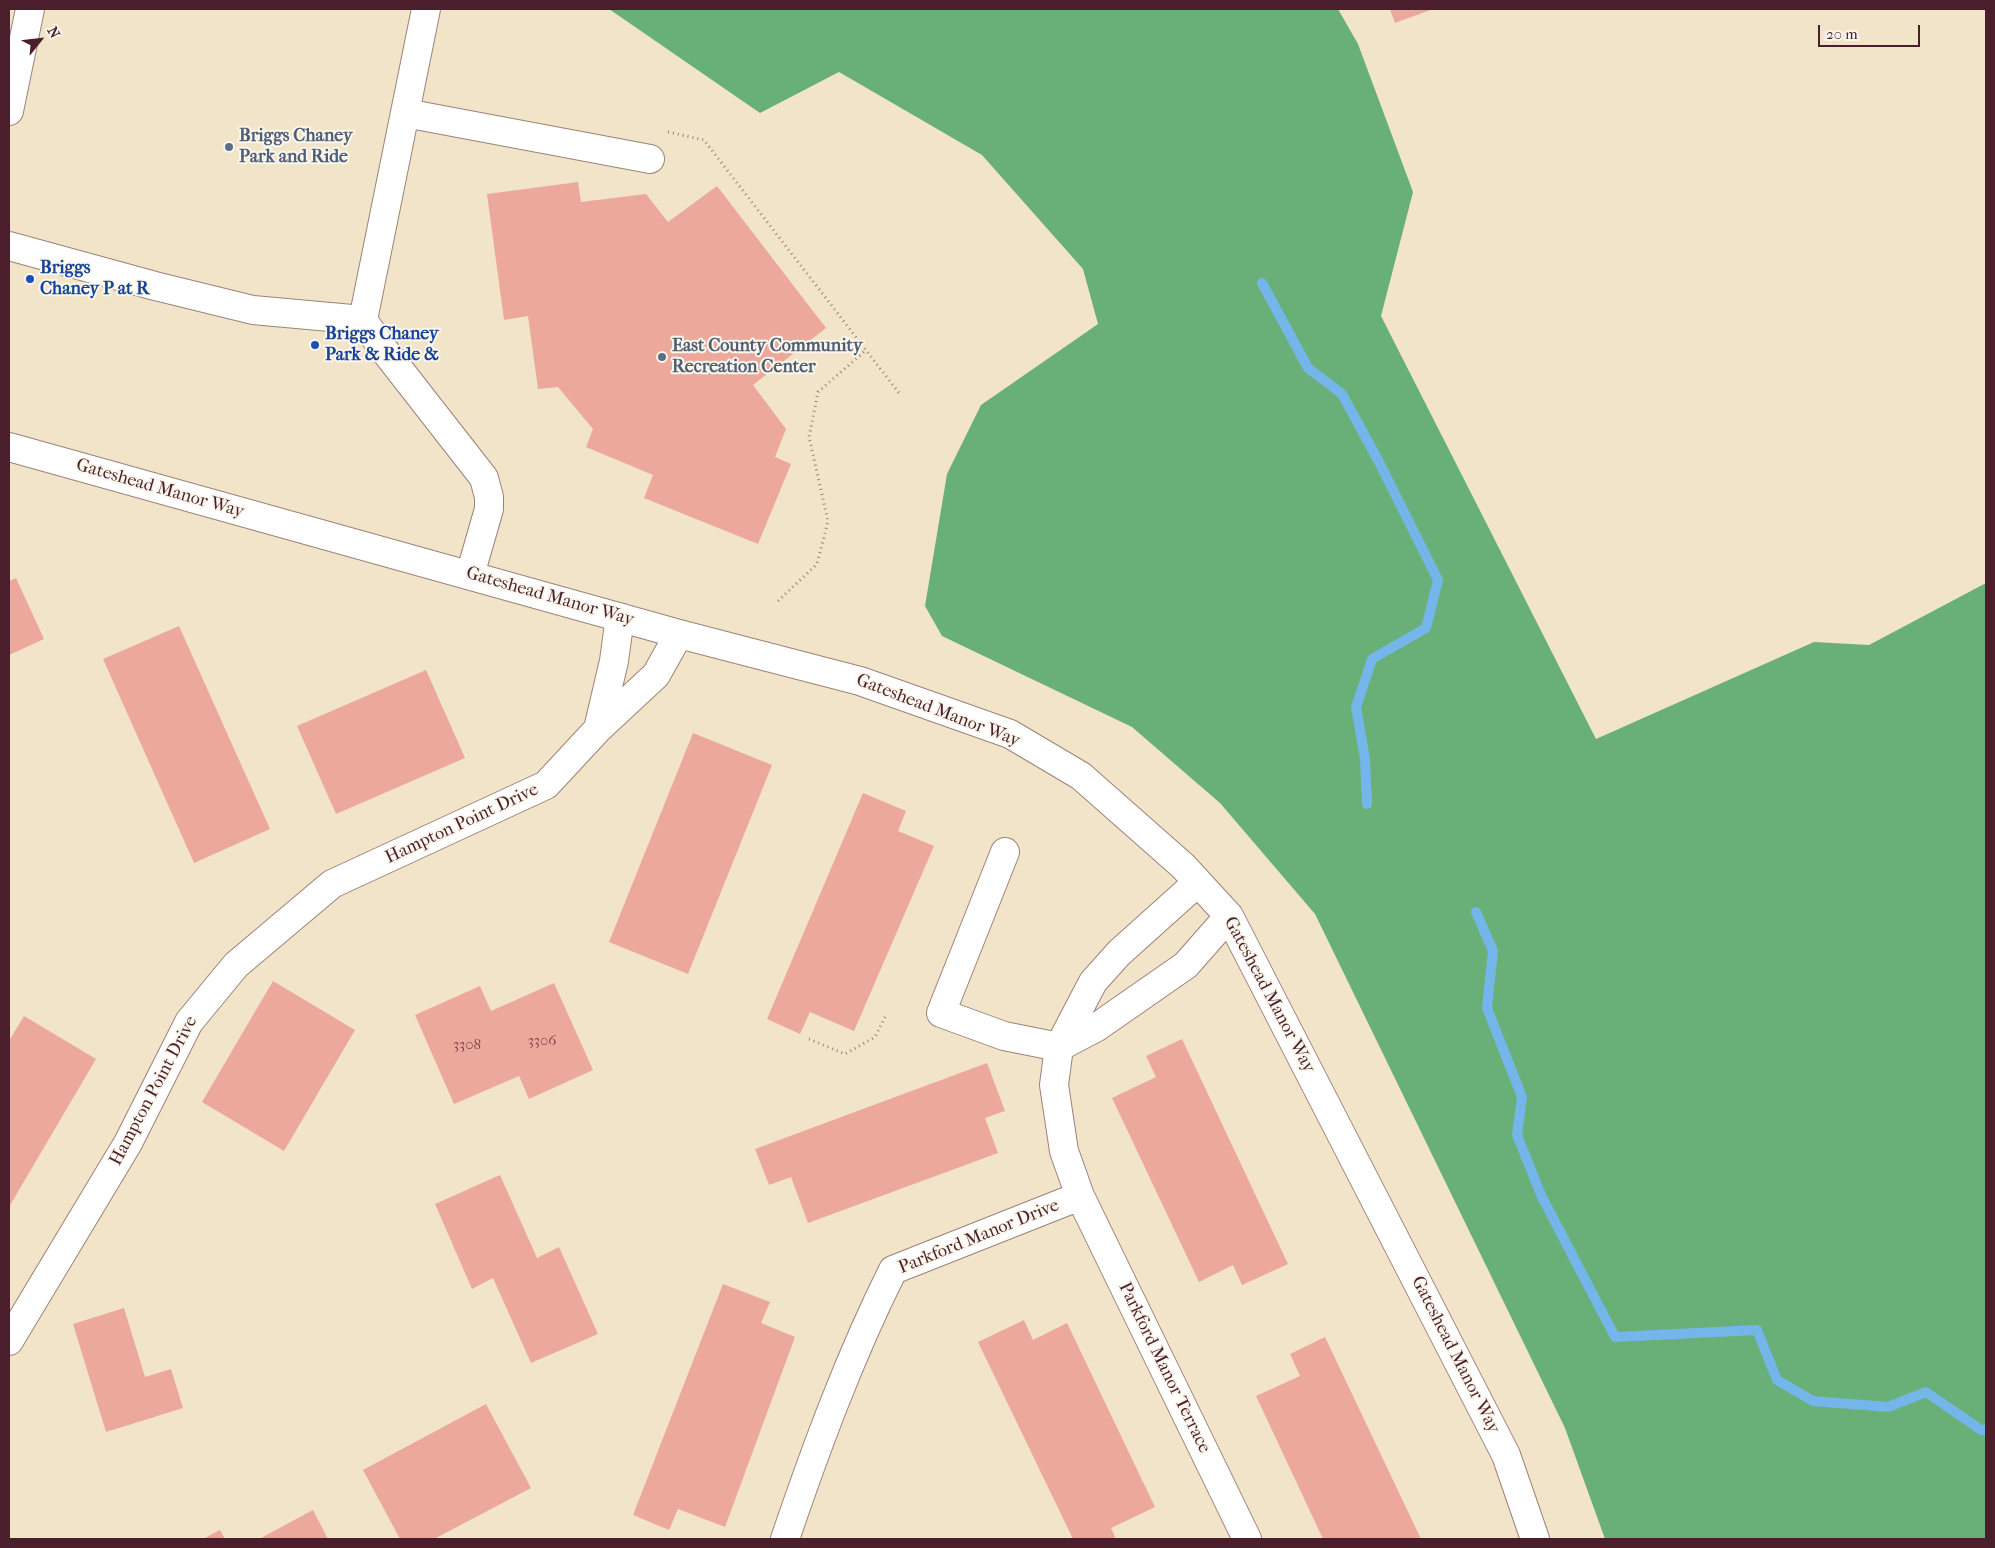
<!DOCTYPE html>
<html>
<head>
<meta charset="utf-8">
<style>
  body { margin:0 }
  #map { position:relative; width:1995px; height:1548px; overflow:hidden; background:#f1e4c8; font-family:"IM FELL French Canon",serif }
  canvas { display:block }
  .frame { position:absolute; inset:0; border:10px solid #4a1f2b; pointer-events:none }
  .north { position:absolute; left:15px; top:15px; width:50px; height:50px; -webkit-text-stroke:4px #fbf7ec; paint-order:stroke; rotate:61deg; font-size:14px; font-weight:700; line-height:20px; text-align:center; color:#4a1f2b }
  .north::after { content:''; display:block; margin:auto; width:18px; height:22px; background:#4a1f2b; clip-path:polygon(50% 0,100% 100%,50% 72%,0 100%) }
  .scale { position:absolute; left:1818px; top:25px; width:102px; height:22px; box-sizing:border-box; border:2px solid #4a1f2b; border-top:0; padding-left:6px; font-size:15px; line-height:18px; white-space:nowrap; color:#4a1f2b; -webkit-text-stroke:4px #fbf7ec; paint-order:stroke }
</style>
</head>
<body>
<div id="map">
<canvas width="1995" height="1548"></canvas>
<div class="frame"></div>
<div class="north">N</div>
<div class="scale">20 m</div>
</div>
<script>
const g = document.querySelector('canvas').getContext('2d');
g.lineJoin = 'round';
function fillPath(path, color) {
  g.fillStyle = color;
  g.fill(path, 'evenodd');
}
function strokePath(path, color, width, dash) {
  g.strokeStyle = color;
  g.lineWidth = width;
  g.lineCap = dash ? 'butt' : 'round';
  g.setLineDash(dash || []);
  g.stroke(path);
}
function label(font, color, halo, rows, align = 'center') {
  g.font = font + ' "IM FELL French Canon",serif';
  g.lineWidth = 4;
  g.setLineDash([]);
  g.textBaseline = 'middle';
  g.strokeStyle = halo;
  g.fillStyle = color;
  for (const [text, x, y, turn = 0] of rows) {
    g.save();
    g.translate(x, y);
    g.rotate((+turn || 0) * Math.PI / 180);
    g.textAlign = isNaN(turn) ? turn : align;
    if (halo) g.strokeText(text, 0, 0);
    g.fillText(text, 0, 0);
    g.restore();
  }
}
const forest = new Path2D(`
  M609,9H1338L1358,44L1413,192L1381,316L1596,739L1814,642L1869,645L1986,583V1539H1605L1565,1428L1315,914L1220,803L1132,727L942,636L925,606L947,474L981,405L1098,324L1083,269L982,155L839,72L760,113Z`);
const stream = new Path2D(`
  M1262,283L1308,368L1342,394L1379,462L1438,580L1426,628L1372,659L1356,707L1365,759L1367,804
  M1476,912L1493,951L1487,1008L1522,1097L1517,1135L1541,1195L1615,1337L1757,1330L1777,1380L1813,1401L1888,1407L1926,1392L1981,1430H1986`);
const building = new Path2D(`
  M1390,9H1433L1395,23Z
  M578,182L581,202L646,194L668,222L717,186L826,328L753,385L786,429L775,457L791,464L758,544L644,498L653,475L586,447L593,429L558,387L538,389L528,316L504,320L487,194Z
  M16,578L44,639L9,655V581Z
  M179,626L270,829L194,863L103,659Z
  M426,670L465,758L336,814L297,726Z
  M693,733L772,765L688,974L609,942Z
  M863,793L906,811L898,831L934,846L854,1031L810,1012L800,1034L767,1019Z
  M273,981L355,1030L284,1151L202,1102Z
  M554,983L593,1070L529,1099L519,1076L454,1104L415,1015L480,986L491,1011Z
  M24,1016L96,1059L9,1207V1041Z
  M1182,1039L1288,1264L1242,1285L1233,1265L1199,1282L1112,1098L1156,1077L1146,1056Z
  M987,1063L1005,1111L985,1118L998,1153L808,1223L791,1177L769,1185L755,1149Z
  M500,1175L537,1258L559,1247L598,1334L531,1363L493,1278L472,1289L435,1204Z
  M723,1284L770,1302L761,1323L795,1337L725,1527L678,1509L669,1530L633,1515Z
  M124,1308L145,1377L171,1369L183,1408L106,1432L73,1324Z
  M1024,1320L1033,1340L1067,1323L1155,1507L1111,1528L1116,1539H1073L978,1342Z
  M1325,1337L1421,1539H1323L1256,1396L1300,1376L1290,1354Z
  M486,1404L531,1488L434,1539H400L363,1470Z
  M313,1510L328,1539H259Z
  M220,1530L225,1539H203Z`);
const path = new Path2D(`
  M668,132L704,140L899,393
  M778,601L817,564L828,521L809,437L818,392L866,350
  M809,1039L845,1054L875,1037L886,1015`);
const minor = new Path2D(`
  M426,9L363,320L381,346L484,478L489,497V509L470,575
  M9,111L30,9
  M405,113L650,159
  M9,246L155,286L253,310L363,320
  M9,447L679,634L860,681L1010,734L1081,776L1183,866L1229,916L1506,1455L1535,1539
  M598,729L614,661L620,617
  M1005,852L941,1013L1004,1036L1059,1047
  M1198,882L1119,953L1093,982L1059,1047L1054,1085L1064,1151L1080,1196L1247,1539
  M1059,1047L1097,1027L1186,965L1229,916
  M9,1341L128,1143L189,1022L236,965L332,884L546,785L598,729L656,675L679,634
  M785,1539C816,1448 850,1356 893,1270L1080,1196`);
const markers = [
  [229,147,5,"#5c6f8a"],
  [30,279,5,"#1a4fb4"],
  [315,345,5,"#1a4fb4"],
  [662,357,5,"#5c6f8a"]
];
const numberNames = [
  ["3306",542,1041],
  ["3308",467,1045]
];
const serviceNames = [
  ["Briggs Chaney",239,137],
  ["Park and Ride",239,158],
  ["East County Community",672,347],
  ["Recreation Center",672,368]
];
const transitNames = [
  ["Briggs",40,269],
  ["Chaney P at R",40,290],
  ["Briggs Chaney",325,335],
  ["Park & Ride &",325,356]
];
const streetNames = [
  ["Gateshead Manor Way",160,489,16],
  ["Gateshead Manor Way",550,597,16],
  ["Gateshead Manor Way",938,711,21],
  ["Hampton Point Drive",462,824,-25],
  ["Gateshead Manor Way",1269,995,62],
  ["Hampton Point Drive",154,1091,-62],
  ["Parkford Manor Drive",979,1237,-22],
  ["Gateshead Manor Way",1455,1355,63],
  ["Parkford Manor Terrace",1164,1368,64]
];
fillPath(forest, '#68b078');
strokePath(stream, '#74b6e9', 10);
fillPath(building, '#eda89c');
strokePath(minor, '#9e827a', 30);
strokePath(path, '#9e827a', 3, [1, 4]);
strokePath(minor, '#fff', 28);
for (const [x, y, r, color] of markers) {
  const dot = new Path2D();
  dot.arc(x, y, r, 0, 2 * Math.PI);
  g.fillStyle = color;
  g.fill(dot);
  strokePath(dot, '#fbf7ec', 2);
}
label('15px', '#734147', null, numberNames);
label('bold 18px', '#4e5e75', '#fbf7ec', serviceNames, 'left');
label('bold 18px', '#164399', '#fbf7ec', transitNames, 'left');
label('18px', '#4a1f2b', '#fbf7ec', streetNames);
</script>
</body>
</html>
